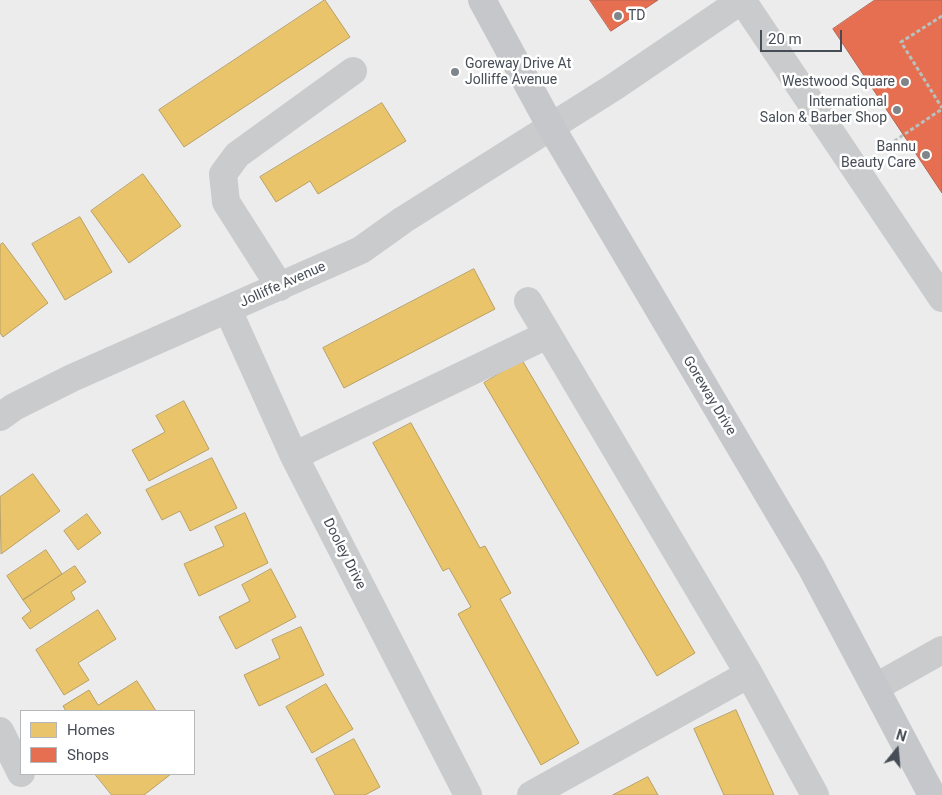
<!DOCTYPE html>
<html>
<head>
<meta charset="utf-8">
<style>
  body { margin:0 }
  #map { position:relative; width:942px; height:795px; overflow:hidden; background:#edecec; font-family:Roboto,sans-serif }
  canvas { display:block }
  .legend { position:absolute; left:20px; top:710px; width:175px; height:65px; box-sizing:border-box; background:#fff; border:1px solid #b5b8bb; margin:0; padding:6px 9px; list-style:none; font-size:15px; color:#464d56 }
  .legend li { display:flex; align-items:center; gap:10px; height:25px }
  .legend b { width:25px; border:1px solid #b5b8bb }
  .north { position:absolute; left:872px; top:725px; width:50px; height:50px; -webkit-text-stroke:4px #fff; paint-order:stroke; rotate:17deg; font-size:14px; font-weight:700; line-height:20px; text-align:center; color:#464d56 }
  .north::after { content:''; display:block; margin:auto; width:18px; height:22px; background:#464d56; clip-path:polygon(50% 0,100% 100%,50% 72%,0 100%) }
  .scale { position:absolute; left:760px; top:30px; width:82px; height:22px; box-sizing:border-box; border:2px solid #464d56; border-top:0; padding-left:6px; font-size:15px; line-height:18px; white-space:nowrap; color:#464d56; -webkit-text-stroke:4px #fff; paint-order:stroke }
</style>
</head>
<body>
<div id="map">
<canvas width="942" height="795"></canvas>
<ul class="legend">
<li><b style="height:14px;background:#e9c46a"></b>Homes</li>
<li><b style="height:14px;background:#e76f51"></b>Shops</li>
</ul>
<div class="north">N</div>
<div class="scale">20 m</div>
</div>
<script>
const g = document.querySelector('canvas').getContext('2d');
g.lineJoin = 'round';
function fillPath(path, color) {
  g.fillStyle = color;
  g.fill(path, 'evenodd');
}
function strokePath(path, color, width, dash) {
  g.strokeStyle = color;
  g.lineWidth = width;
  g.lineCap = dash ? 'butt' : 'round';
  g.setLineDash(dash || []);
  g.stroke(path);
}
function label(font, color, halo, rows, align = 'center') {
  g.font = font + ' Roboto,sans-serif';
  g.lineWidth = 5;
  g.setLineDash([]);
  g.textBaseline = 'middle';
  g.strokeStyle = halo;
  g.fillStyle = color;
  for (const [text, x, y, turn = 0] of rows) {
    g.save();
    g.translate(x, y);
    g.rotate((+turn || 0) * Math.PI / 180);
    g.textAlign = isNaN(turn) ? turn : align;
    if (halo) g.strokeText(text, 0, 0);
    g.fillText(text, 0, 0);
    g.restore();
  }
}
const homes = new Path2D(`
  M325,0L350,37L184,147L159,110Z
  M382,103L406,141L318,194L310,181L276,202L260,177Z
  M143,174L181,226L129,263L91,211Z
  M80,217L112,272L65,300L32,244Z
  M3,243L48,303L3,337L0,333V245Z
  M474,269L495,309L344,388L323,348Z
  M522,360L695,653L657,676L484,383Z
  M184,401L209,449L149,481L132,450L165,432L156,416Z
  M411,423L480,548L485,546L511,593L500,599L579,743L541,765L458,614L471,607L449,568L443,571L373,443Z
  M212,458L237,508L190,531L180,511L162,520L146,490Z
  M33,474L60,511L1,554L0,497Z
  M245,513L268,563L199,596L184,564L224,546L215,527Z
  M87,514L101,533L78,550L64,531Z
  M46,550L62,574L23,600L7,576Z
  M75,566L86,582L71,592L75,599L30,629L22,618L31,611L23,600Z
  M271,569L296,617L236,649L219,617L250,601L242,585Z
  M98,610L116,639L78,663L89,680L64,695L36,650Z
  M301,627L324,675L259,706L244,675L280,658L272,640Z
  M137,681L156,711H66L63,706L89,690L98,705Z
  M326,684L353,729L312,753L286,707Z
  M736,710L774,795H724L694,729Z
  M354,739L380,787L365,795H335L316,759Z
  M95,774H171L144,795H112Z
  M648,777L658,795H613Z`);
const shops = new Path2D(`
  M590,0H658L611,31Z
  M875,0H942V193L833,29Z`);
const path = new Path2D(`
  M942,16L901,42L942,108
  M878,152L942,109`);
const minor = new Path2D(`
  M742,0L942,298
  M280,287L226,202L223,174L237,155L353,71
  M528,301L749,674L815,795
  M228,310L294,456L468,795
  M0,417L14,407L72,378L361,250L403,220L614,87L742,0
  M294,456L547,335
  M876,687L942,650
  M0,731L21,773
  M531,795L749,674`);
const major = new Path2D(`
  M482,0L551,127L811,567L932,795`);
const markers = [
  [618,16,5,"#80858a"],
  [455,72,5,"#80858a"],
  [905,82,5,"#80858a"],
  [897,110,5,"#80858a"],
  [926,155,5,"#80858a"]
];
const poiNames = [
  ["TD",628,16,"left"],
  ["Goreway Drive At",465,64,"left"],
  ["Jolliffe Avenue",465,80,"left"],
  ["Westwood Square",895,82],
  ["International",887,102],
  ["Salon & Barber Shop",887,118],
  ["Bannu",916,147],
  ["Beauty Care",916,163]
];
const streetNames = [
  ["Jolliffe Avenue",283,285,-24],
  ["Goreway Drive",709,396,59],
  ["Dooley Drive",344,554,63]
];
fillPath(homes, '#e9c46a');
strokePath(homes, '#b8a064', 1);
fillPath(shops, '#e76f51');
strokePath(shops, '#b76552', 1);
strokePath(path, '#b7c1be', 3, [4, 2.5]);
strokePath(minor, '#c9cbcd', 28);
strokePath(major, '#c5c7ca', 28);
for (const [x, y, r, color] of markers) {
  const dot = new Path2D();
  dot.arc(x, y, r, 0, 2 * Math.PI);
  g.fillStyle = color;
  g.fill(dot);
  strokePath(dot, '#fff', 2);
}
label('14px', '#464d56', '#fff', poiNames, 'right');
label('14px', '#464d56', '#fff', streetNames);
</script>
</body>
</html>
